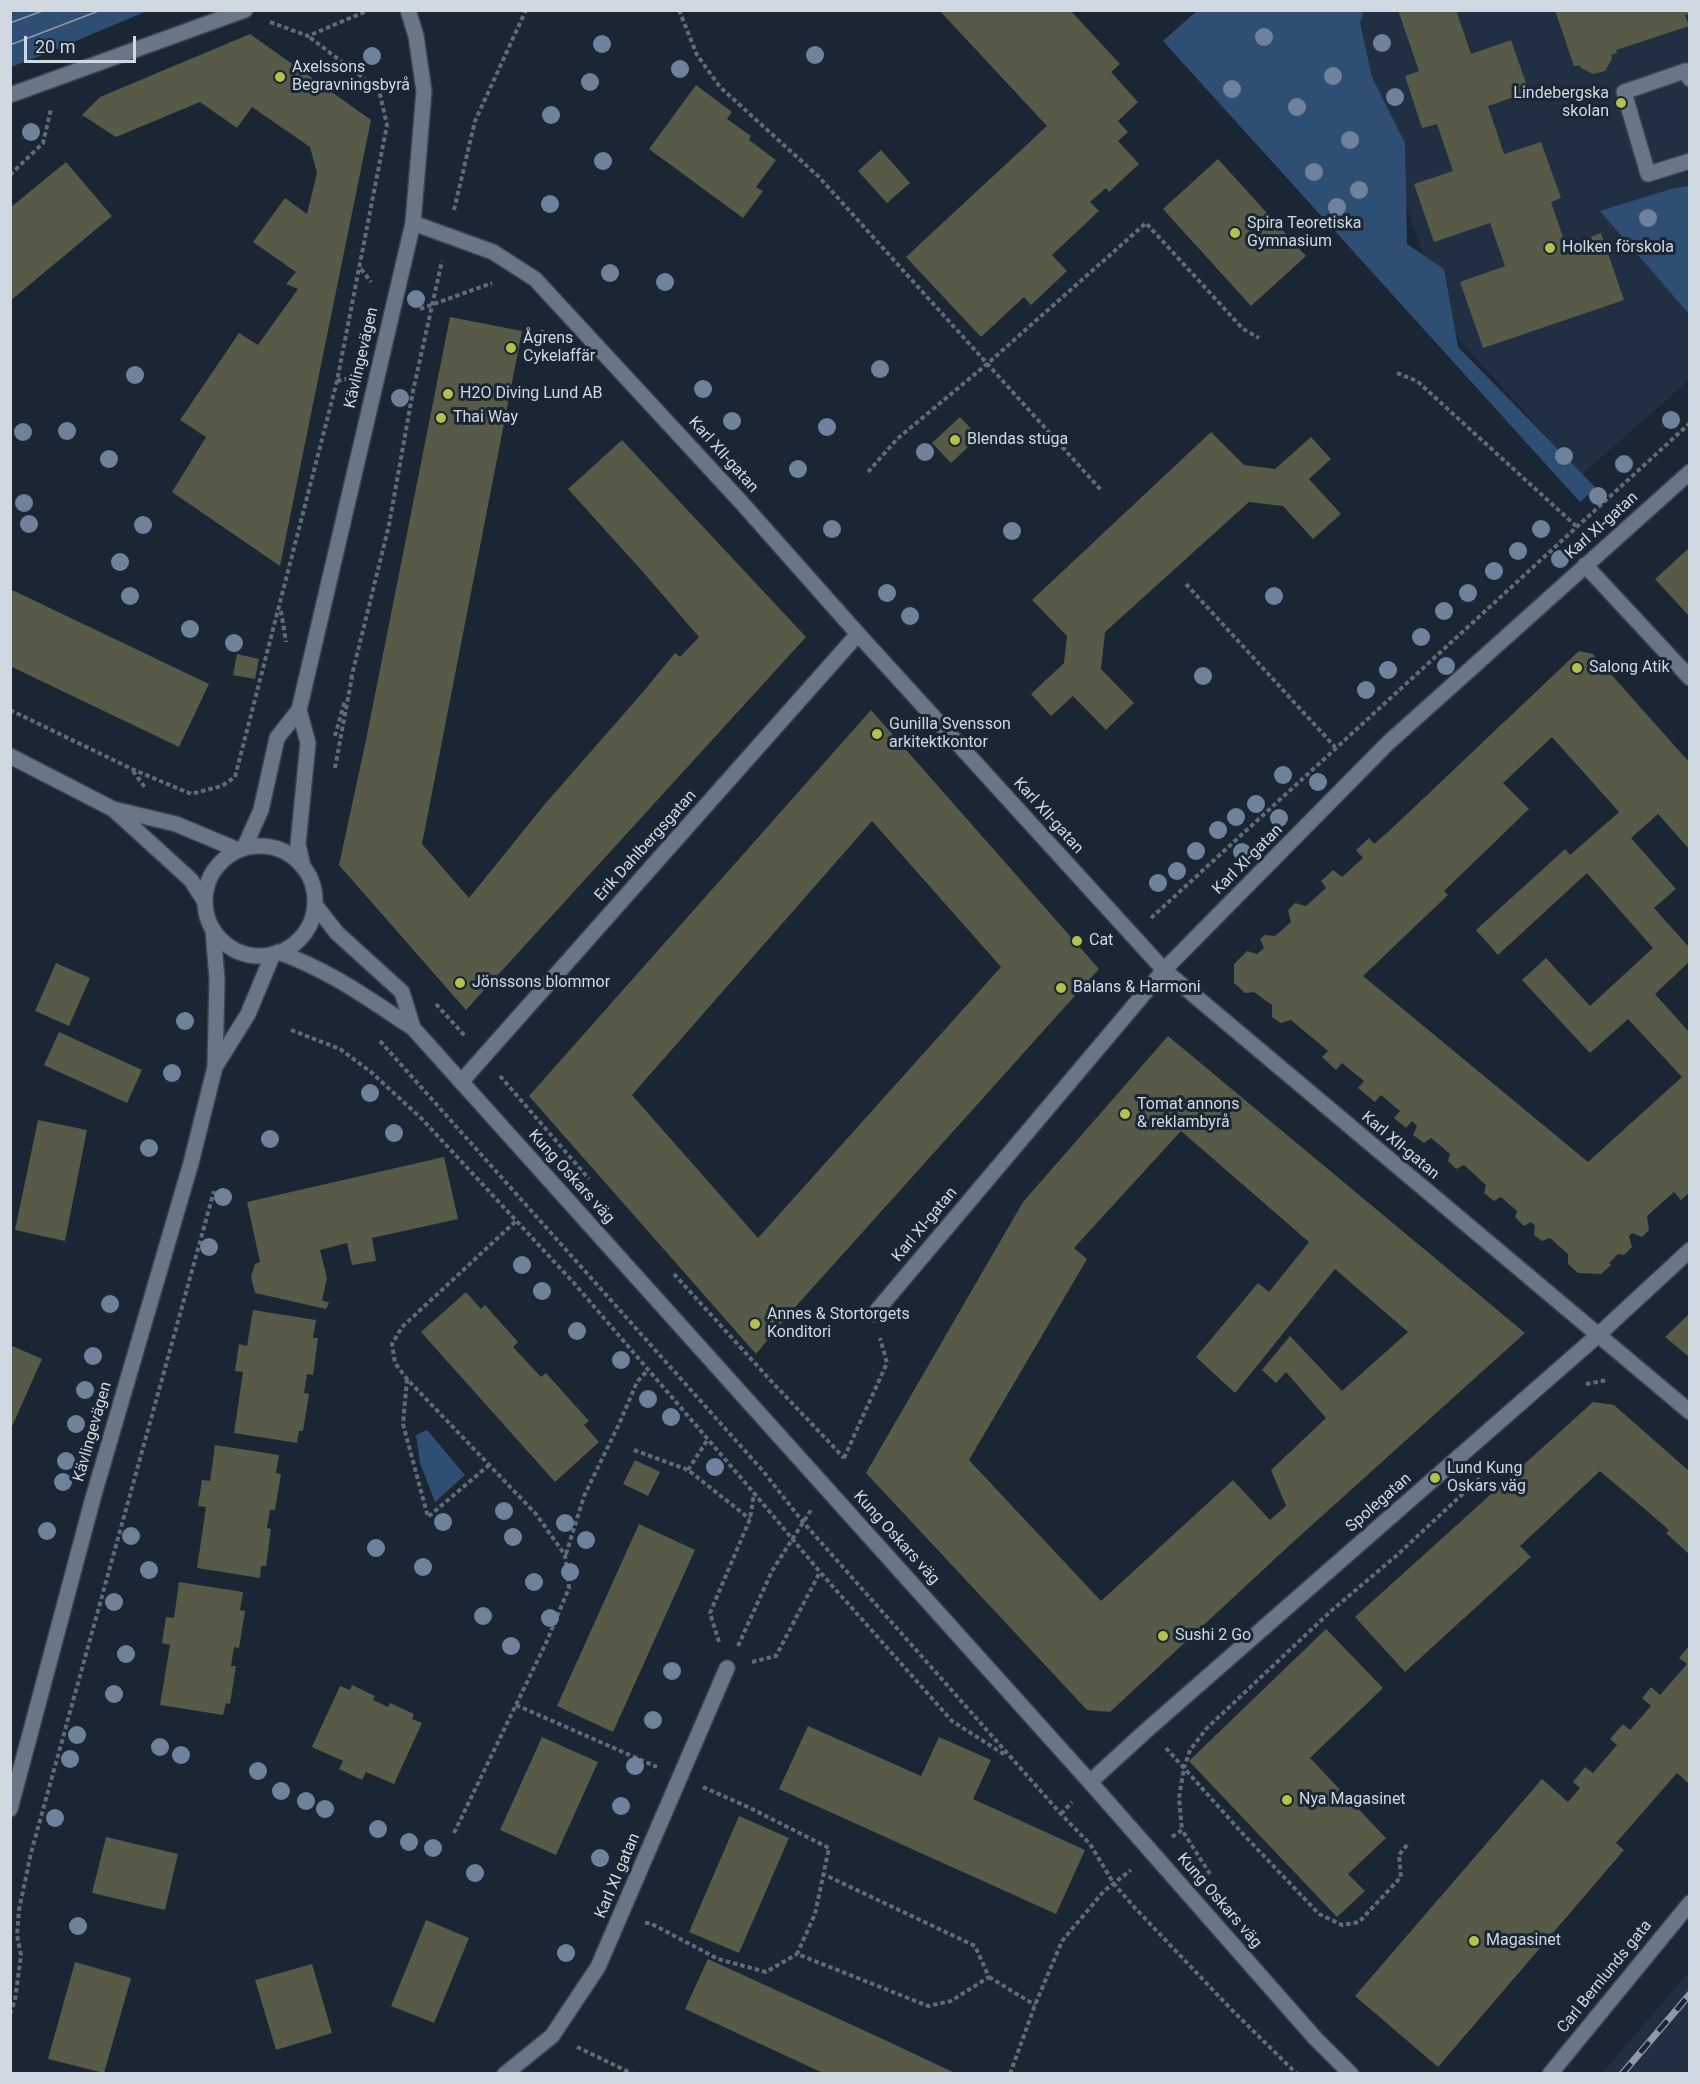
<!DOCTYPE html>
<html>
<head>
<meta charset="utf-8">
<style>
  body { margin:0 }
  #map { position:relative; width:1700px; height:2084px; overflow:hidden; background:#1a2634; font-family:Roboto,sans-serif }
  canvas { display:block }
  .frame { position:absolute; inset:0; border:12px solid #d0d8e1; pointer-events:none }
  .scale { position:absolute; left:24px; top:36px; width:112px; height:27px; box-sizing:border-box; border:3px solid #d0d8e1; border-top:0; padding-left:8px; font-size:18px; line-height:21px; white-space:nowrap; color:#d0d8e1; -webkit-text-stroke:4px #1a2634; paint-order:stroke }
</style>
</head>
<body>
<div id="map">
<canvas width="1700" height="2084"></canvas>
<div class="frame"></div>
<div class="scale">20 m</div>
</div>
<script>
const g = document.querySelector('canvas').getContext('2d');
g.lineJoin = 'round';
function fillPath(path, color) {
  g.fillStyle = color;
  g.fill(path, 'evenodd');
}
function strokePath(path, color, width, dash) {
  g.strokeStyle = color;
  g.lineWidth = width;
  g.lineCap = dash ? 'butt' : 'round';
  g.setLineDash(dash || []);
  g.stroke(path);
}
function label(font, color, halo, rows, align = 'center') {
  g.font = font + ' Roboto,sans-serif';
  g.lineWidth = 6;
  g.setLineDash([]);
  g.textBaseline = 'middle';
  g.strokeStyle = halo;
  g.fillStyle = color;
  for (const [text, x, y, turn = 0] of rows) {
    g.save();
    g.translate(x, y);
    g.rotate((+turn || 0) * Math.PI / 180);
    g.textAlign = isNaN(turn) ? turn : align;
    if (halo) g.strokeText(text, 0, 0);
    g.fillText(text, 0, 0);
    g.restore();
  }
}
const built = new Path2D(`
  M1337,11H1689V380L1581,475L1449,328Z
  M1689,1972V2073H1602Z`);
const green = new Path2D(`
  M1198,10L1364,11L1360,23L1372,77L1405,143L1407,244L1444,269L1458,347L1596,488L1580,502L1163,41Z
  M17,11V10L147,11L45,54L11,67V13Z
  M1689,186H1690L1689,314L1600,211L1671,189Z
  M427,1430L465,1475L435,1502L420,1463L416,1435Z`);
const building = new Path2D(`
  M939,10H1070L1120,64L1111,72L1138,102L1118,121L1128,132L1118,141L1139,164L1109,192L1106,188L1090,202L1099,211L1052,255L1067,271L1031,305L1024,297L981,337L906,257L1047,126Z
  M1398,10H1456L1471,54L1511,40L1529,92L1488,106L1504,154L1541,142L1561,198L1551,202L1566,246L1601,233L1624,300L1483,348L1460,282L1505,266L1490,223L1434,242L1414,184L1453,171L1437,124L1422,128L1405,76L1419,71Z
  M1555,10H1689V14L1685,15L1689,26L1616,50L1617,53L1611,55L1612,59L1605,71L1593,74L1581,68L1580,65L1574,66Z
  M250,34L371,120L280,566L172,492L206,437L180,420L239,333L258,345L298,289L286,284L296,272L253,242L285,198L307,214L317,173L310,147L252,107L237,128L200,102L116,137L82,115L100,97Z
  M696,85L732,112L727,119L751,136L749,140L776,160L756,187L763,191L743,218L649,149Z
  M881,150L910,183L887,203L858,171Z
  M1218,159L1306,256L1251,306L1163,209Z
  M66,162L112,216L10,301V208Z
  M450,317L522,331L422,844L469,898L545,804L643,692L675,653L680,657L699,637L643,572L568,489L622,440L806,637L466,1010L339,865L366,740Z
  M960,417L979,437L951,463L932,443Z
  M1211,432L1244,465L1275,469L1311,437L1331,459L1309,479L1341,514L1313,539L1283,506L1249,502L1105,632L1101,669L1134,703L1106,730L1073,696L1051,716L1031,694L1064,663L1067,636L1032,600Z
  M1689,548V616L1655,579Z
  M10,589L209,684L179,747L10,666Z
  M1579,651L1593,654L1689,762V849L1658,814L1631,838L1676,889L1654,908L1689,947V962L1655,994L1689,1032V1193L1681,1200L1674,1192L1647,1216L1649,1230L1642,1237L1632,1233L1629,1236L1632,1247L1624,1255L1618,1254L1609,1263L1611,1265L1601,1274L1578,1273L1568,1264V1254L1550,1238L1542,1241L1534,1235L1535,1226L1531,1222L1524,1226L1515,1217L1517,1211L1501,1197L1494,1201L1484,1193L1486,1185L1464,1165L1456,1169L1448,1161L1450,1154L1441,1146L1431,1138L1424,1143L1413,1135L1417,1126L1412,1121L1406,1128L1394,1118L1400,1111L1381,1095L1375,1102L1358,1088L1364,1081L1342,1063L1336,1070L1322,1057L1328,1051L1291,1020L1281,1023L1272,1017V1005L1254,992L1245,993L1234,983V964L1247,951L1257,954L1264,948L1260,939L1265,935L1275,936L1291,922L1288,910L1295,903L1306,906L1326,888L1321,881L1333,870L1342,877L1363,858L1356,850L1369,838L1374,844L1388,832ZM1552,737L1619,812L1570,855L1565,849L1476,930L1498,955L1587,873L1653,948L1590,1006L1546,958L1522,980L1590,1053L1628,1019L1682,1077L1588,1162L1363,976L1448,895L1444,891L1529,809L1503,783Z
  M237,654L259,659L255,679L233,675Z
  M871,710L1099,969L789,1314L756,1354L529,1096ZM872,821L1001,967L758,1238L632,1095Z
  M56,963L90,978L69,1026L35,1011Z
  M59,1032L142,1070L127,1103L44,1065Z
  M1168,1036L1525,1333L1292,1543L1110,1712L1087,1710L866,1473L1023,1202ZM1181,1131L1309,1242L1269,1292L1258,1283L1196,1357L1235,1393L1335,1269L1408,1332L1342,1391L1290,1336L1262,1370L1276,1383L1286,1372L1326,1418L1271,1470L1286,1506L1270,1520L1233,1480L1101,1601L969,1460L1087,1259L1074,1248Z
  M38,1120L87,1130L65,1241L15,1230Z
  M444,1157L458,1219L372,1238L376,1261L352,1265L347,1243L320,1250L327,1278L322,1300L329,1303L326,1309L255,1293L251,1277L255,1264L260,1262L247,1202Z
  M466,1292L481,1309L485,1305L518,1342L513,1347L541,1377L546,1373L589,1421L584,1425L599,1442L555,1482L421,1332Z
  M253,1310L316,1320L313,1338H318L313,1375L307,1374L304,1393L309,1394L303,1431H299L297,1443L234,1433L243,1372L235,1371L239,1344L247,1346Z
  M1689,1314V1357L1665,1337Z
  M10,1345L42,1359L10,1431Z
  M1593,1402L1614,1405L1689,1471V1554L1666,1533L1669,1530L1661,1523L1600,1471L1520,1546L1531,1557L1405,1672L1355,1617Z
  M215,1445L279,1455L276,1473L281,1474L275,1510H270L267,1528L271,1529L266,1566H261L260,1578L197,1568L206,1507L198,1506L202,1480L210,1481Z
  M635,1460L660,1472L648,1496L623,1484Z
  M639,1524L695,1550L613,1732L557,1706Z
  M179,1582L243,1592L240,1610L245,1611L239,1648L234,1647L231,1666H236L230,1704L226,1703L223,1715L160,1705L170,1645L162,1643L166,1617L174,1618Z
  M1326,1629L1383,1688L1310,1758L1386,1838L1348,1874L1365,1891L1337,1917L1189,1761Z
  M1689,1646V1784L1677,1773L1616,1843L1624,1850L1438,2067L1355,1996L1542,1779L1568,1802L1580,1788L1573,1782L1585,1767L1593,1773L1617,1745L1610,1739L1623,1724L1630,1730L1651,1706L1642,1698L1651,1687L1660,1695L1687,1664L1679,1658Z
  M352,1685L375,1696L373,1700L388,1707L390,1703L414,1714L412,1719L422,1723L394,1784L366,1772L362,1780L339,1769L343,1761L312,1747L340,1686L350,1690Z
  M808,1726L921,1776L939,1737L991,1760L973,1799L1085,1850L1056,1914L779,1789Z
  M542,1737L598,1762L556,1855L500,1830Z
  M739,1816L789,1838L739,1953L689,1932Z
  M106,1837L178,1854L165,1910L92,1893Z
  M426,1920L469,1938L434,2023L391,2006Z
  M708,1959L874,2035L955,2073H823L795,2060L685,2009Z
  M75,1962L131,1978L104,2073L48,2059Z
  M312,1964L332,2033L276,2050L255,1980Z`);
const path = new Path2D(`
  M679,10L697,55L720,87L819,177L1101,490
  M270,22L308,36L369,10
  M10,175L43,143L51,109
  M454,210L475,121L526,10
  M361,269L371,282
  M420,309L492,283
  M537,364L543,328
  M1397,373L1417,381L1576,526
  M337,381L351,378
  M868,472L897,439L987,364L1146,223L1243,329L1259,338
  M1186,584L1335,747
  M281,611L286,642
  M351,679L389,525L413,391L442,261
  M10,710L132,769L191,794L222,786L235,777L337,381L387,125L379,90L308,36
  M335,736L345,700
  M335,768L352,677
  M133,771L146,789
  M1151,918L1690,423
  M436,1004L465,1036
  M291,1030L340,1049L371,1072L422,1119L573,1282L754,1493L820,1572L952,1721L1005,1755
  M380,1041L763,1471L803,1522L1061,1814L1090,1844L1114,1884L1135,1908L1230,2008L1297,2074
  M500,1076L589,1179
  M674,1274L772,1382L844,1458
  M407,1379L403,1424L428,1517L489,1465
  M1586,1384L1608,1380
  M634,1450L688,1470L750,1519
  M844,1458L887,1363L880,1338
  M688,1470L708,1439
  M566,1554L584,1496L620,1422L637,1382L648,1370
  M719,1642L710,1613L750,1519L754,1493
  M738,1646L772,1571L811,1510
  M752,1662L776,1656L820,1572
  M516,1705L657,1767
  M1166,1748L1184,1768L1179,1798L1182,1830
  M703,1787L748,1807L829,1848L815,1914L797,1954L928,2006L951,2001L989,1977L975,1946L823,1874
  M1061,1814L1072,1802
  M454,1833L546,1643L569,1588L565,1555L536,1514L407,1379L395,1363L392,1344L402,1327L516,1221
  M1172,1837L1182,1830L1210,1874
  M1407,1845L1399,1855L1401,1877L1359,1922L1342,1925L1319,1914L1243,1834L1184,1768L1190,1750L1207,1728L1331,1611L1396,1556L1482,1476
  M645,1923H650L718,1959L766,1972L797,1954
  M989,1977L1035,2005
  M10,2014L15,2000L21,1955L17,1935L19,1910L31,1853L214,1191
  M577,2047L633,2074
  M1010,2074L1035,2005L1062,1941L1104,1891L1131,1870`);
const service = new Path2D(`
  M1690,79L1685,71L1624,92L1648,174L1690,161`);
const minor = new Path2D(`
  M413,223L493,252L535,279L741,502L858,634L1164,970L1690,1412
  M1585,565L1690,678
  M461,1082L858,634
  M874,1314L1164,970L1388,743L1690,472
  M505,2074L552,2036L598,1967L727,1668
  M1550,2074L1690,1903`);
const tertiary = new Path2D(`
  M10,95L245,10
  M299,710L308,743L298,844L303,867
  M244,848L261,810L277,738L299,710L413,223L424,91L416,36L408,10
  M1090,1782L1148,1729L1597,1336L1690,1250`);
const secondary = new Path2D(`
  M10,756L113,809L176,824L238,850
  M113,809L191,880L205,902
  M205 901a55 55 0 1 1 110 0a55 55 0 1 1-110 0Z
  M315,905L337,933L402,992L413,1028
  M278,952C331,971 367,998 413,1028L1090,1782L1315,2038L1351,2074
  M215,1067L248,1014L273,954
  M10,1809L93,1498L191,1163L215,1067L217,980L213,929`);
const tram = new Path2D(`
  M10,23L45,10
  M10,45L101,10`);
const rail = new Path2D(`
  M1622,2074L1690,1994`);
const trees = [
  [1264,37],
  [1382,43],
  [602,44],
  [815,55],
  [372,56],
  [680,69],
  [1333,76],
  [590,82],
  [1232,89],
  [1395,97],
  [1297,107],
  [551,115],
  [31,132],
  [1350,140],
  [603,161],
  [1314,172],
  [1359,190],
  [550,204],
  [1337,207],
  [1648,218],
  [610,273],
  [665,282],
  [416,299],
  [880,369],
  [135,375],
  [703,389],
  [400,398],
  [1671,420],
  [732,421],
  [827,427],
  [67,431],
  [23,432],
  [925,452],
  [1564,456],
  [109,459],
  [1624,464],
  [798,469],
  [1598,496],
  [24,503],
  [29,524],
  [143,525],
  [832,529],
  [1541,529],
  [1012,531],
  [1518,551],
  [1560,559],
  [120,562],
  [1494,571],
  [887,593],
  [1468,593],
  [130,596],
  [1274,596],
  [1444,611],
  [910,616],
  [190,629],
  [1421,637],
  [234,643],
  [1446,666],
  [1388,670],
  [1203,676],
  [1366,690],
  [1283,775],
  [1318,782],
  [1256,804],
  [1236,817],
  [1279,818],
  [1218,830],
  [1196,851],
  [1242,852],
  [1177,871],
  [1158,883],
  [185,1021],
  [172,1073],
  [370,1093],
  [394,1133],
  [270,1139],
  [149,1148],
  [223,1197],
  [209,1247],
  [522,1265],
  [542,1291],
  [110,1304],
  [577,1331],
  [93,1356],
  [621,1360],
  [85,1390],
  [648,1399],
  [671,1417],
  [76,1424],
  [66,1461],
  [715,1467],
  [63,1482],
  [504,1511],
  [443,1522],
  [565,1523],
  [47,1531],
  [131,1536],
  [513,1537],
  [586,1540],
  [376,1548],
  [423,1567],
  [149,1570],
  [570,1572],
  [534,1582],
  [114,1602],
  [483,1616],
  [550,1618],
  [511,1646],
  [126,1654],
  [672,1671],
  [114,1694],
  [653,1720],
  [77,1735],
  [160,1747],
  [181,1755],
  [70,1759],
  [635,1766],
  [258,1771],
  [281,1791],
  [306,1801],
  [621,1806],
  [325,1809],
  [55,1818],
  [378,1829],
  [409,1842],
  [433,1848],
  [600,1858],
  [475,1873],
  [78,1926],
  [566,1953]
];
const markers = [
  [280,77,6,"#b3c24b"],
  [1621,103,6,"#b3c24b"],
  [1235,233,6,"#b3c24b"],
  [1550,248,6,"#b3c24b"],
  [511,348,6,"#b3c24b"],
  [448,394,6,"#b3c24b"],
  [441,418,6,"#b3c24b"],
  [955,440,6,"#b3c24b"],
  [1577,668,6,"#b3c24b"],
  [877,734,6,"#b3c24b"],
  [1077,941,6,"#b3c24b"],
  [460,983,6,"#b3c24b"],
  [1061,988,6,"#b3c24b"],
  [1125,1114,6,"#b3c24b"],
  [755,1324,6,"#b3c24b"],
  [1435,1478,6,"#b3c24b"],
  [1163,1636,6,"#b3c24b"],
  [1287,1800,6,"#b3c24b"],
  [1474,1941,6,"#b3c24b"]
];
const poiNames = [
  ["Axelssons",292,68],
  ["Begravningsbyrå",292,86],
  ["Lindebergska",1609,94,"right"],
  ["skolan",1609,112,"right"],
  ["Spira Teoretiska",1247,224],
  ["Gymnasium",1247,242],
  ["Holken förskola",1562,248],
  ["Ågrens",523,339],
  ["Cykelaffär",523,357],
  ["H2O Diving Lund AB",460,394],
  ["Thai Way",453,418],
  ["Blendas stuga",967,440],
  ["Salong Atik",1589,668],
  ["Gunilla Svensson",889,725],
  ["arkitektkontor",889,743],
  ["Cat",1089,941],
  ["Jönssons blommor",472,983],
  ["Balans & Harmoni",1073,988],
  ["Tomat annons",1137,1105],
  ["& reklambyrå",1137,1123],
  ["Annes & Stortorgets",767,1315],
  ["Konditori",767,1333],
  ["Lund Kung",1447,1469],
  ["Oskars väg",1447,1487],
  ["Sushi 2 Go",1175,1636],
  ["Nya Magasinet",1299,1800],
  ["Magasinet",1486,1941]
];
const streetNames = [
  ["Kävlingevägen",362,358,-77],
  ["Karl XII-gatan",723,455,48],
  ["Karl XI-gatan",1602,526,-42],
  ["Karl XII-gatan",1048,816,48],
  ["Erik Dahlbergsgatan",646,846,-48],
  ["Karl XI-gatan",1248,860,-45],
  ["Karl XII-gatan",1400,1146,40],
  ["Kung Oskars väg",571,1177,48],
  ["Karl XI-gatan",925,1225,-50],
  ["Kävlingevägen",93,1432,-74],
  ["Spolegatan",1379,1503,-41],
  ["Kung Oskars väg",896,1538,48],
  ["Karl XI gatan",618,1876,-67],
  ["Kung Oskars väg",1219,1901,49],
  ["Carl Bernlunds gata",1605,1977,-51]
];
fillPath(built, '#202f42');
fillPath(green, '#2f4e74');
fillPath(building, '#575a47');
strokePath(service, '#3a434e', 18);
strokePath(minor, '#3a434e', 18);
strokePath(tertiary, '#3a434e', 18);
strokePath(secondary, '#3a434e', 18);
strokePath(path, '#606b77', 4, [4.5, 3]);
strokePath(service, '#697687', 15);
strokePath(minor, '#697687', 15);
strokePath(tertiary, '#697687', 15);
strokePath(secondary, '#697687', 15);
strokePath(tram, '#9099a4', 1.5);
strokePath(rail, '#9099a4', 7);
strokePath(rail, '#1a2634', 4.5, [14]);
g.fillStyle = '#6e829b';
for (const [x, y] of trees) {
  g.beginPath();
  g.arc(x, y, 9, 0, 2 * Math.PI);
  g.fill();
}
for (const [x, y, r, color] of markers) {
  const dot = new Path2D();
  dot.arc(x, y, r, 0, 2 * Math.PI);
  g.fillStyle = color;
  g.fill(dot);
  strokePath(dot, '#1a2634', 2);
}
label('16px', '#d0d8e1', '#1a2634', poiNames, 'left');
label('16px', '#d0d8e1', '#1a2634', streetNames);
</script>
</body>
</html>
